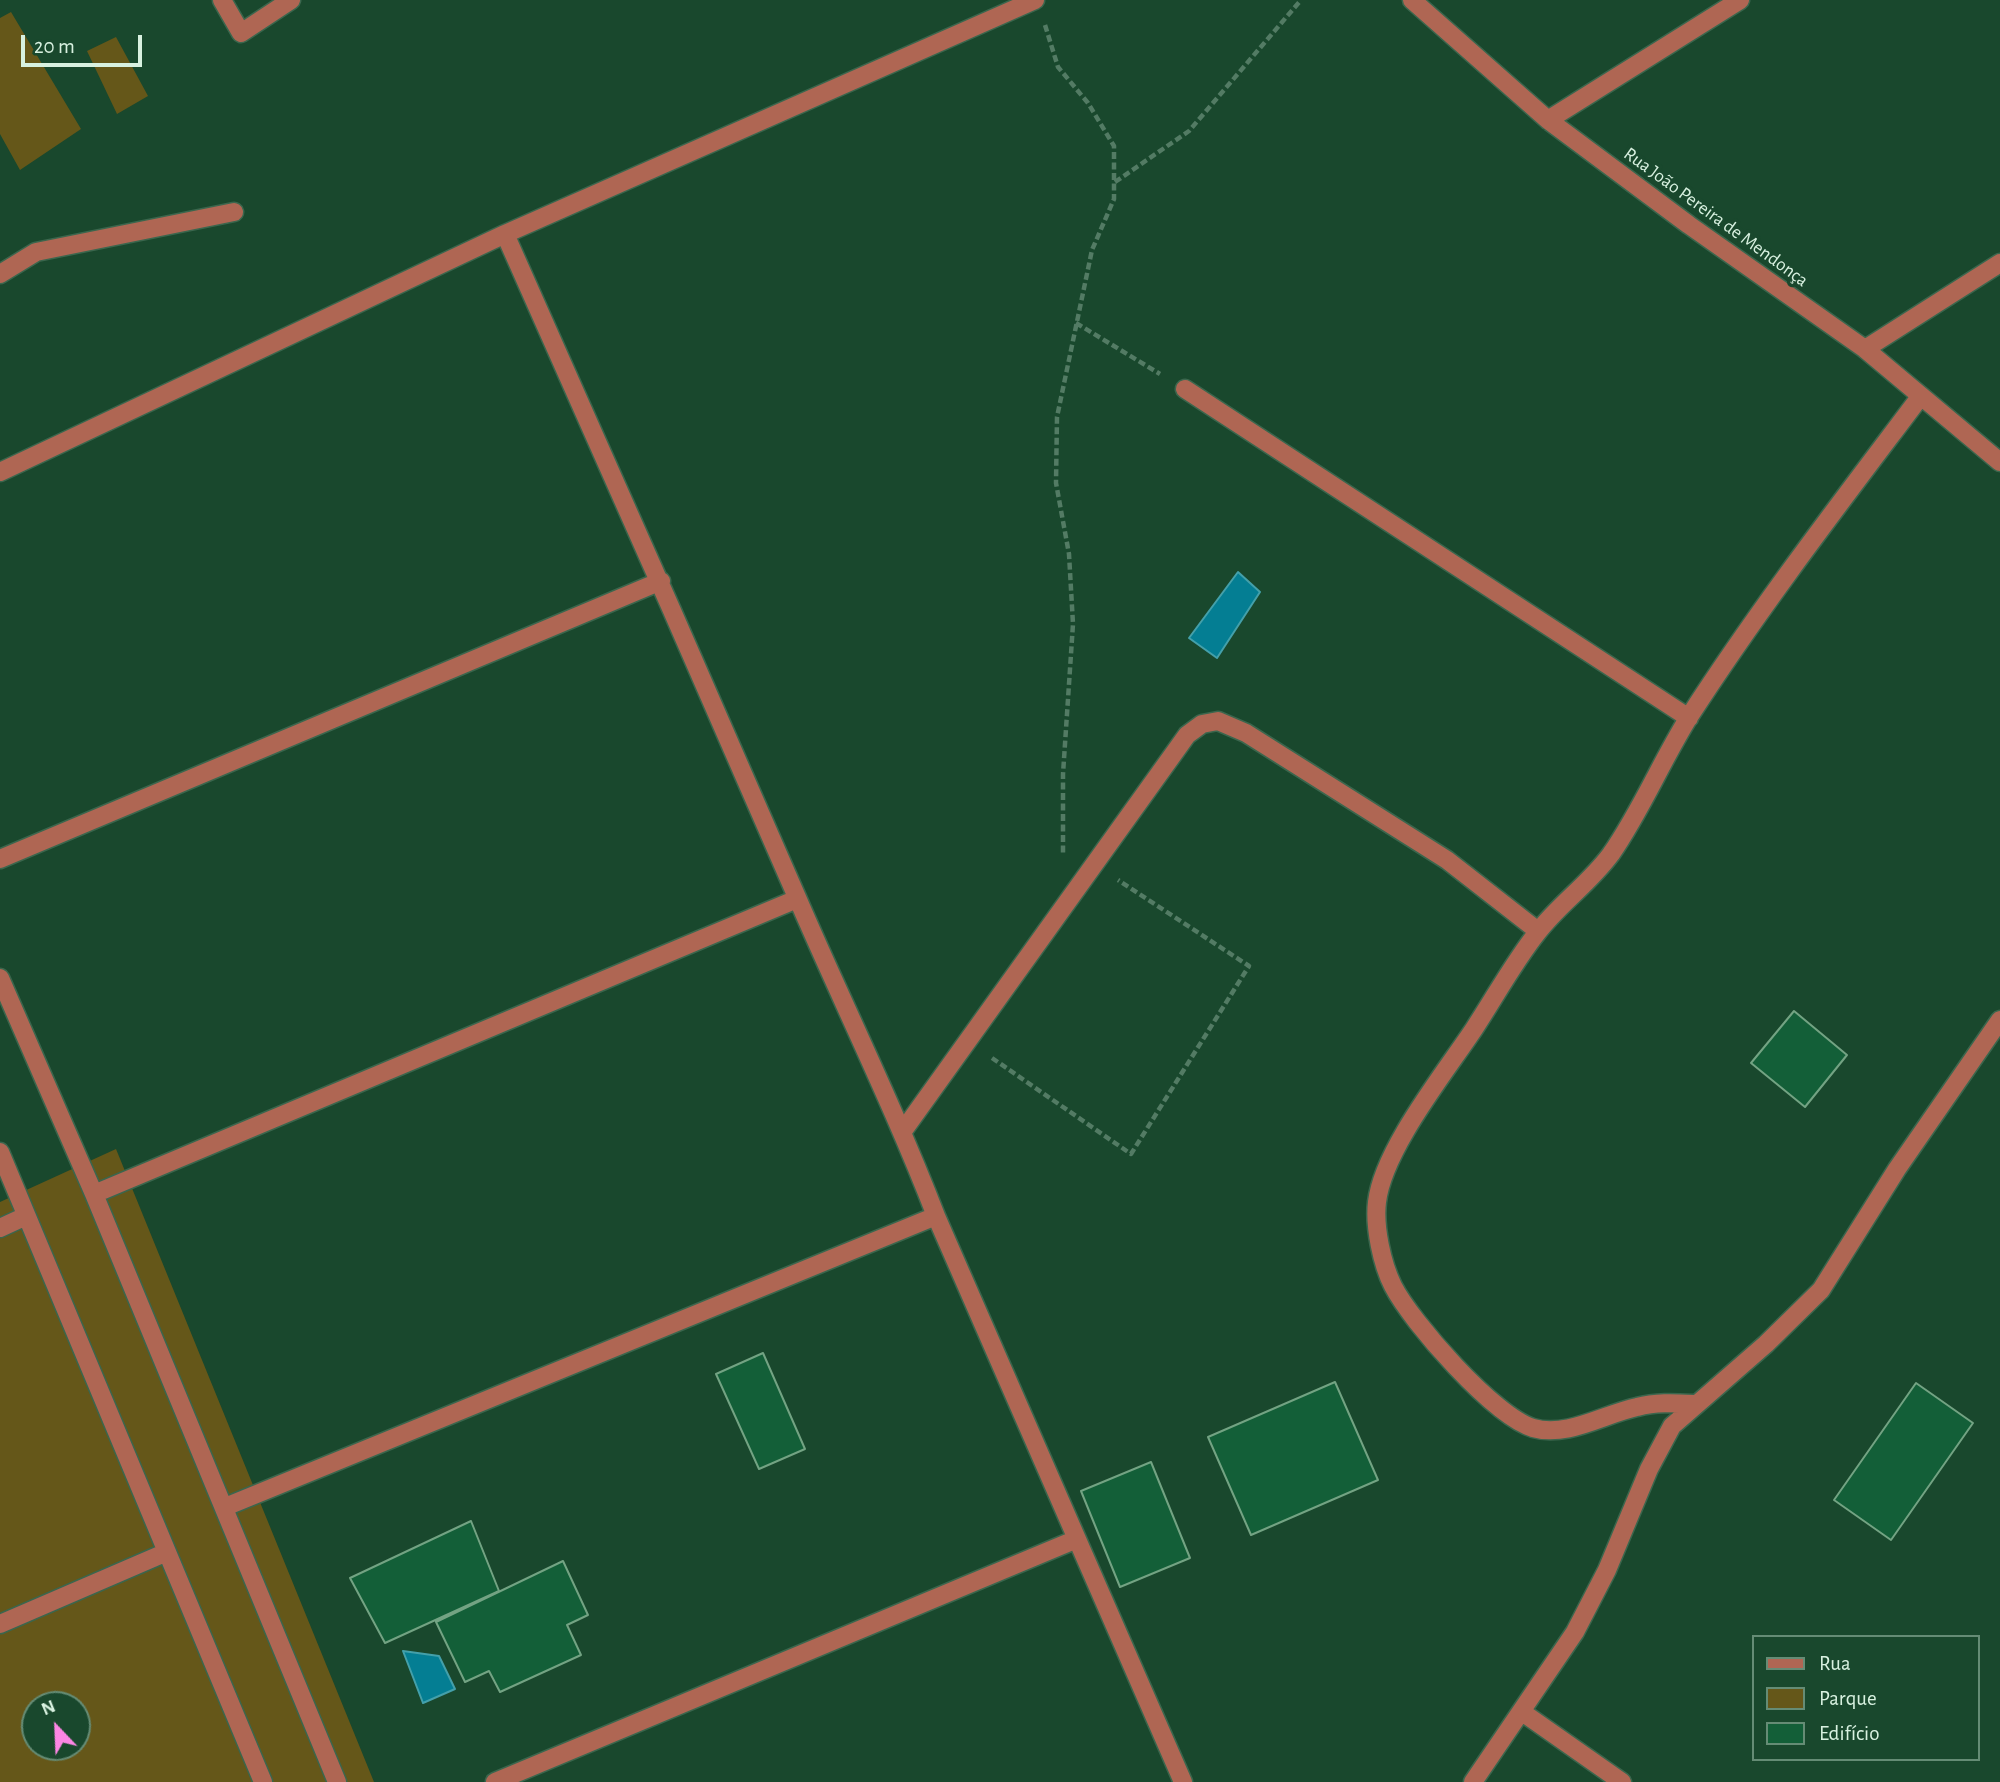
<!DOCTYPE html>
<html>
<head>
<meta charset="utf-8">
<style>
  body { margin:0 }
  #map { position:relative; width:2000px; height:1782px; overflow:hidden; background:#19482d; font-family:"Alegreya Sans",sans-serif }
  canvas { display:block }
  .legend { position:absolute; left:1752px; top:1635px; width:228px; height:126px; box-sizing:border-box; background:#19482d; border:2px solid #658c75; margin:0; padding:9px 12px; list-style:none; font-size:21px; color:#d8f1e0 }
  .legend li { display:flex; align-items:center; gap:14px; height:35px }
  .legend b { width:35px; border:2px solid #658c75 }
  .north { position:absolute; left:21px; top:1691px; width:70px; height:70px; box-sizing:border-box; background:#19482d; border:2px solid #658c75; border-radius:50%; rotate:337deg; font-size:19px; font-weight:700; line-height:28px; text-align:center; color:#d8f1e0 }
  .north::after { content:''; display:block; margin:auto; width:24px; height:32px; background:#fc86e4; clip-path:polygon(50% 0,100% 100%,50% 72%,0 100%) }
  .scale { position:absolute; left:21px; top:35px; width:121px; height:32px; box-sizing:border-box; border:4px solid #d8f1e0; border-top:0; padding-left:9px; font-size:21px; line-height:24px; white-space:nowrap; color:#d8f1e0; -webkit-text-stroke:5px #19482d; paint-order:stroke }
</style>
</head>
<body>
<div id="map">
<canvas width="2000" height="1782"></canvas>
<ul class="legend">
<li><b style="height:9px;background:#af6653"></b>Rua</li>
<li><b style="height:19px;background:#655719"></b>Parque</li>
<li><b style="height:19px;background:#135f38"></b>Edifício</li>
</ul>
<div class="north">N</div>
<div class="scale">20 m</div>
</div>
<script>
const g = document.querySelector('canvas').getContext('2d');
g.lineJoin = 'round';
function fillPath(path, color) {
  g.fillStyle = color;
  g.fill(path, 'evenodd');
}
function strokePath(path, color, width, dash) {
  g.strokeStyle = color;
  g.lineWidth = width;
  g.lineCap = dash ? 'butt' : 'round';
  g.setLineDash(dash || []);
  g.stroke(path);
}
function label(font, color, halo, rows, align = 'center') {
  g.font = font + ' "Alegreya Sans",sans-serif';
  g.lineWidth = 7;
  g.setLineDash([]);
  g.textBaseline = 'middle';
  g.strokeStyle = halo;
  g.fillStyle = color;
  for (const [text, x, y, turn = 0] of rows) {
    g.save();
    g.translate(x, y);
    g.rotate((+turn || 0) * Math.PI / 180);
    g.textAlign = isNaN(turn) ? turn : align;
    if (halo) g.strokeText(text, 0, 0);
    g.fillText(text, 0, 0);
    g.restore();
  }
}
const green = new Path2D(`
  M11,12L81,129L20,170L0,134V18Z
  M116,37L148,96L117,114L87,51Z
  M116,1149L374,1782H0V1202ZM35,1705H77V1747H35Z`);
const water = new Path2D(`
  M1238,572L1260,592L1217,658L1189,638Z
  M403,1651L439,1656L455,1689L423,1703Z`);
const building = new Path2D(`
  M1794,1011L1847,1055L1805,1107L1751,1063Z
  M763,1353L805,1449L759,1469L716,1374Z
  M1335,1382L1378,1480L1251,1535L1208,1437Z
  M1916,1383L1973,1423L1891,1540L1834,1500Z
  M1151,1462L1190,1558L1120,1587L1081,1491Z
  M471,1521L499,1591L385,1643L350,1578Z
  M563,1561L588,1615L567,1625L581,1655L500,1692L489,1671L465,1682L436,1622Z`);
const path = new Path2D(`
  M1045,25L1058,67L1088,103L1114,146V199L1092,250L1057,417L1056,483L1069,554L1073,624L1063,774V854
  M1115,182L1189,131L1301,0
  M1076,323L1160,374
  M992,1058L1131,1154L1249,966L1118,880`);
const minor = new Path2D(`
  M222,0L241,33L291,0
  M1412,0L1548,120L1689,225L1865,349L2000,462
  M1548,120L1740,0
  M505,234C604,454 700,674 796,895C842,1002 894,1107 936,1216L1183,1782
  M0,274L36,252L234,212
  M1865,349L2000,263
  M1185,389L1689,718
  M0,472L505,234L1035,0
  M0,859L661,581
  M0,978L94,1194L337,1782
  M903,1131L1187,735L1202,724L1218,721L1246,733L1447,860L1538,931
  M0,1152L263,1782
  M94,1194L797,899
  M0,1228L26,1216
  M1694,1404C1674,1403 1656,1402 1637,1407C1604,1414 1567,1438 1533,1428C1494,1416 1412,1323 1393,1286C1382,1264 1374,1227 1377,1202C1383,1150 1444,1074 1474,1029C1495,997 1514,962 1537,933C1559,904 1589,884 1611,854C1641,811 1661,762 1689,717C1760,607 1841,502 1920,397
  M225,1507L936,1216
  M0,1624L167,1552
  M1522,1712L1622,1782
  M495,1782L1077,1539
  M1473,1782L1575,1632L1607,1570L1649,1469L1672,1426L1766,1344L1821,1290L1897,1169L2000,1020`);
const streetNames = [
  ["Rua João Pereira de Mendonça",1716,217,36]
];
fillPath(green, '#655719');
fillPath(water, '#047e93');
strokePath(water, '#44a0aa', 2);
fillPath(building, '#135f38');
strokePath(building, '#73a383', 2);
strokePath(minor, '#3b664d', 21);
strokePath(path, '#537b64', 4.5, [7, 3.5]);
strokePath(minor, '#af6653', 18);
label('19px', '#d8f1e0', '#19482d', streetNames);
</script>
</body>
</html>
